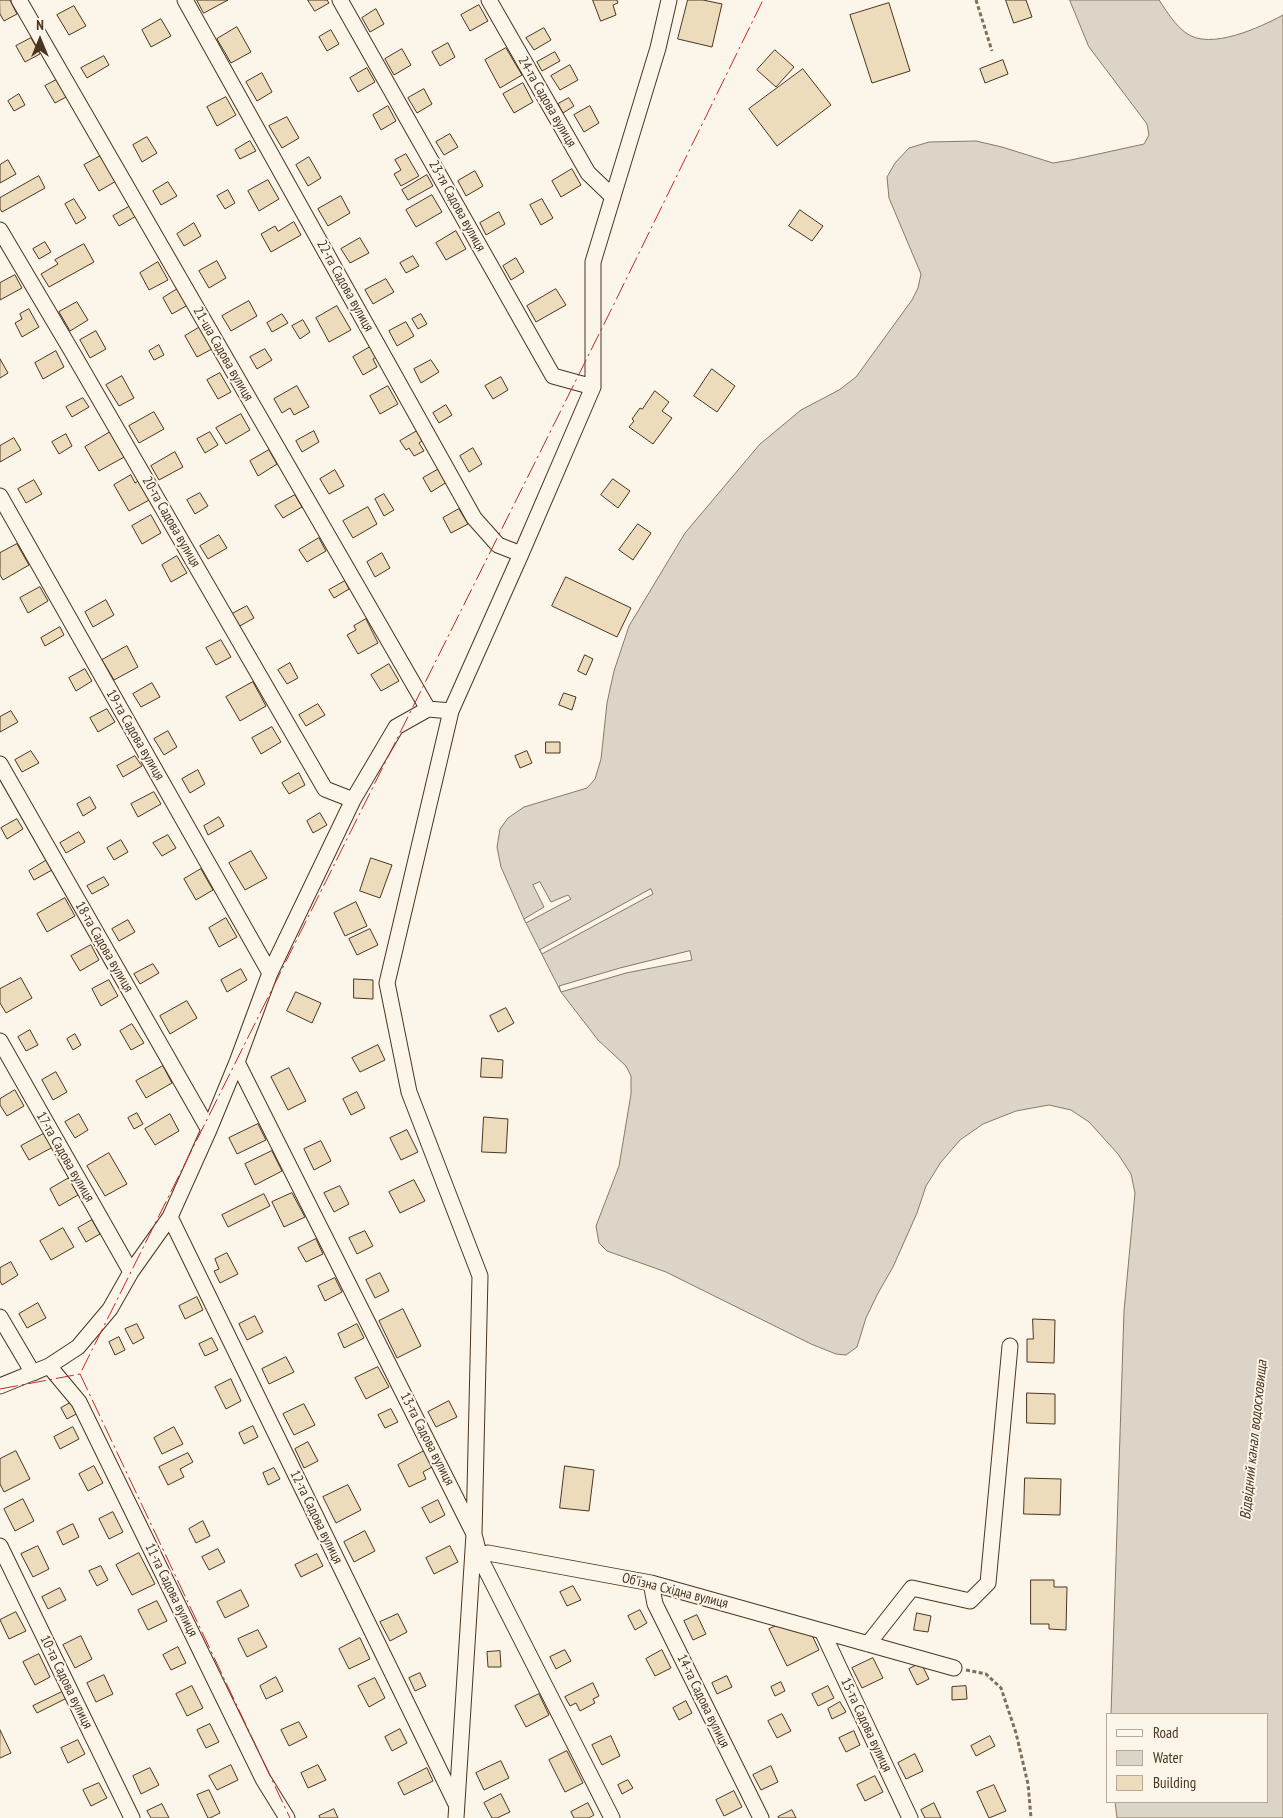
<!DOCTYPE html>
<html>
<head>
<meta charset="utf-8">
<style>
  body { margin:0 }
  #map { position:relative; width:1283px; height:1818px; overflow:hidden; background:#fbf6e9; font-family:"PT Sans Narrow",sans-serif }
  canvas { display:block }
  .legend { position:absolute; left:1106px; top:1713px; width:162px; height:90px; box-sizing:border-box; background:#fbf6e9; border:1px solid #b4a999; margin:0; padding:6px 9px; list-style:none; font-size:15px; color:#4a3520 }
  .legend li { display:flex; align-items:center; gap:10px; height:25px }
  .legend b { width:25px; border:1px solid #b4a999 }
  .north { position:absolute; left:15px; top:15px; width:50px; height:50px; -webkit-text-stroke:4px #fbf6e9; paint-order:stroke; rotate:0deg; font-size:14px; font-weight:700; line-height:20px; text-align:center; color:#4a3520 }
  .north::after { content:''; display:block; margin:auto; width:18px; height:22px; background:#4a3520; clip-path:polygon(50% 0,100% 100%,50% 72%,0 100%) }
</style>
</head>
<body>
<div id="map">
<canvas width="1283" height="1818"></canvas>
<ul class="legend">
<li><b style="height:6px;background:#fbf6e9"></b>Road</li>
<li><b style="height:14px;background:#dcd4c6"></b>Water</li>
<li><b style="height:14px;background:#ecdcbc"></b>Building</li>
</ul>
<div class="north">N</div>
</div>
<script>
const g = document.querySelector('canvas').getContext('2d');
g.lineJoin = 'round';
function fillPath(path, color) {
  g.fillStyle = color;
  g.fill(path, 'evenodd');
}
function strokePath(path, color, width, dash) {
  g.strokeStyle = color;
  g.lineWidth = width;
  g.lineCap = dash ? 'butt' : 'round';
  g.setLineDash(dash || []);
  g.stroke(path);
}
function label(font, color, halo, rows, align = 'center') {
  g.font = font + ' "PT Sans Narrow",sans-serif';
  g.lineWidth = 4;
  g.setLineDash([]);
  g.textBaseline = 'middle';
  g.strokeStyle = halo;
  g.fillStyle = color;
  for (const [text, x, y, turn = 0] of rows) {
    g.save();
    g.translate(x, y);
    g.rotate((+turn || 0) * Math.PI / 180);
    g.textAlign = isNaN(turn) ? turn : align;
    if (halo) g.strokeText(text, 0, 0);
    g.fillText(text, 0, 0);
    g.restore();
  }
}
const water = new Path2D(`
  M1070,0H1159C1167,12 1175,25 1186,33C1210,51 1261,27 1283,15V1818H1117L1115,1802H1267V1714H1111L1124,1311L1135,1193L1131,1174L1118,1154L1089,1122L1071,1110L1049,1105L1016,1111L983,1124L960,1140L941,1162L926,1186L917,1213L893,1267L877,1295L866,1318L857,1347L846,1355L836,1354L811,1344L666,1272L607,1251L599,1243L596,1226L619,1166L631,1094V1076L626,1066L598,1040L561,992L524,919L501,867L497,847L500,829L508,818L524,807L587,788L595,779L601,759L607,703L614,671L629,626L685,533L760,444L801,410L839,390L856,377L912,300L918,288L921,274L889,198L887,177L895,163L909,148L929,142L976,141L1002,147L1053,163L1071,160L1144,144L1149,135L1147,124L1089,47Z`);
const pier = new Path2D(`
  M540,882L551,902L568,895L571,899L526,923L524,919L544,907L533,885Z
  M651,889L653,894L542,954L540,950Z
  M690,951L692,960L626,973L561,992L559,986L620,968Z`);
const building = new Path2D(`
  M0,0H10L17,14L4,21L0,14Z
  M197,0H228L204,13Z
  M308,0H327L329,3L315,11Z
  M593,0H617L618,3L613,5L616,15L601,21Z
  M688,0H703L722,4L712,47L678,39Z
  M1006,0H1026L1032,17L1014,23Z
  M889,3L910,71L872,83L850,15Z
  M479,5L488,21L470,31L461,15Z
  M74,6L86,26L69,35L57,15Z
  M376,9L384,24L370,32L362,18Z
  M161,19L171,36L151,47L142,30Z
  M237,27L251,52L231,63L217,39Z
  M544,28L551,40L534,50L526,38Z
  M331,30L339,44L327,51L319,37Z
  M31,38L40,54L25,62L16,46Z
  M448,43L455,57L440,66L432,52Z
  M506,48L522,75L500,88L485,60Z
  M402,49L411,65L394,75L385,59Z
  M775,50L794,67L776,87L757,70Z
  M555,52L560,61L542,71L537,62Z
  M104,56L109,65L87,78L81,68Z
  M1003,60L1008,74L985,83L980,69Z
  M570,65L578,80L560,90L551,76Z
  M367,68L375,82L358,92L350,78Z
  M803,69L831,105L777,146L749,109Z
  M262,73L272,92L257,101L246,82Z
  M58,79L68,96L55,103L45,86Z
  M523,83L533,102L514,113L503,94Z
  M424,89L432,104L417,113L408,98Z
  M19,94L25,105L14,111L8,101Z
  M226,97L236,115L217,126L207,107Z
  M569,98L574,106L563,113L558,104Z
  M388,106L396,121L381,130L373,115Z
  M590,106L599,123L584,132L574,115Z
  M287,117L299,138L282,148L269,126Z
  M450,134L458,147L444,155L436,142Z
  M147,137L157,153L142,162L133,145Z
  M250,141L256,151L240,159L235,150Z
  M104,154L118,180L99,191L84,165Z
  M406,154L419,176L401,186L394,174L401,170L395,160Z
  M309,157L321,178L308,186L296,165Z
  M8,160L16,174L0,183V165Z
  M572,169L581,185L561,197L552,181Z
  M475,171L483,186L466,196L458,181Z
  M427,175L433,186L408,200L402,190Z
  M39,176L45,188L2,212L0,209V198Z
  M268,180L279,199L259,211L248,191Z
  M168,182L177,196L161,205L153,191Z
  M228,190L235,203L225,209L217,196Z
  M432,195L442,212L416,227L406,210Z
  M341,196L350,213L328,226L318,209Z
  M74,199L86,218L76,224L65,204Z
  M542,199L553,218L541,225L530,205Z
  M132,205L138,215L119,226L113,216Z
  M800,210L823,226L812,241L789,226Z
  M499,212L505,224L486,235L480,223Z
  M294,222L301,235L271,252L261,234L275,226L278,231Z
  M194,223L201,236L184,246L177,234Z
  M456,231L466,249L446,260L436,243Z
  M360,238L369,253L350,263L341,249Z
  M45,242L51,252L39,259L33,249Z
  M84,244L94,262L49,287L41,274L58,264L55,260Z
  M413,256L419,266L406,273L400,263Z
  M516,258L524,272L511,280L503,266Z
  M217,261L226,278L209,288L199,271Z
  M158,262L168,280L149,290L140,273Z
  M15,275L22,288L0,300V283Z
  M386,279L394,292L373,304L365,290Z
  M179,288L188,305L172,314L163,298Z
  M556,289L566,305L536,322L527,306Z
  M249,301L257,316L231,331L222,316Z
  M77,302L88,320L70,331L59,312Z
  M337,306L351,330L329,342L316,318Z
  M29,309L39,327L22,337L15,323L22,319L20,314Z
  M282,314L288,323L272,332L267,323Z
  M421,314L427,324L418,329L412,319Z
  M303,320L310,332L300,339L292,326Z
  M406,322L414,336L397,346L389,331Z
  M200,327L212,349L197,357L185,336Z
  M96,331L106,349L90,358L80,340Z
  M159,345L164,355L154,360L149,351Z
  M370,347L376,357L373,359L377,367L363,375L353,357Z
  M265,349L272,360L257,369L250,357Z
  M56,351L64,367L43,379L35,363Z
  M0,359L8,373L0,378Z
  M431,360L439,372L421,383L414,369Z
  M712,369L735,386L717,412L694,396Z
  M220,373L231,392L218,399L207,380Z
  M122,376L134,398L119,406L106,385Z
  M501,377L508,390L493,399L485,386Z
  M297,386L309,407L294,415L290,408L282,413L274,399Z
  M388,386L398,404L380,414L370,396Z
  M655,391L669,402L662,411L672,418L653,444L629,427L634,421L632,419L640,408L642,409Z
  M83,398L89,407L72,417L66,407Z
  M446,405L452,415L439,423L433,413Z
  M154,412L164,429L139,443L129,426Z
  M241,414L250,430L226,444L216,428Z
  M112,431L126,456L99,471L85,447Z
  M314,431L319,442L302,452L296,441Z
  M417,431L422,441L419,443L424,451L414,456L409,448L406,450L400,441Z
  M210,432L218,445L205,453L197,439Z
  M66,434L72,446L59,454L52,442Z
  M14,438L21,450L0,462V446Z
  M473,448L482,464L469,472L460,456Z
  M269,450L277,464L258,476L250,461Z
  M175,452L183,467L159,480L151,466Z
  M439,469L447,482L431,492L423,478Z
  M335,470L344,486L329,494L320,479Z
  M131,475L135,483L140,480L151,499L129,511L114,485Z
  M613,479L630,491L618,508L601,495Z
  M34,480L42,494L26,503L18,489Z
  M200,493L208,506L195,514L187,500Z
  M384,494L394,510L384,516L375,499Z
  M295,495L302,507L283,518L275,506Z
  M368,507L377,524L353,538L343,521Z
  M459,509L468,524L451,533L443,518Z
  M151,515L161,533L142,544L132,526Z
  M638,524L651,533L633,560L619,550Z
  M219,535L227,548L208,559L200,546Z
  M319,538L326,551L307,562L299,550Z
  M17,544L29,565L3,580L0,575V553Z
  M382,553L390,568L375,577L367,562Z
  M177,556L187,573L171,582L162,565Z
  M566,577L631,608L617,637L552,606Z
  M345,581L349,589L334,598L329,590Z
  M40,587L48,601L28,613L20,598Z
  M106,600L114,615L93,627L85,612Z
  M247,606L254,618L238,627L232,614Z
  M366,619L378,643L358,654L347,635L356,630L354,626Z
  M60,627L64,635L45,646L41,638Z
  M221,640L231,657L216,665L206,648Z
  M127,646L138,667L114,680L102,660Z
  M585,655L593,659L586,675L578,671Z
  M290,663L298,678L287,684L278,670Z
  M389,664L399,681L381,691L371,675Z
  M85,669L92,681L76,691L69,678Z
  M253,682L266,706L240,721L226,697Z
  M152,683L160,697L141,707L133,694Z
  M564,693L576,697L572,710L559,705Z
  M318,704L325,715L306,726L299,715Z
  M107,709L115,722L98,732L90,718Z
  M11,711L18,722L0,732V717Z
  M272,727L281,742L261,754L252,738Z
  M168,731L177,747L164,755L154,739Z
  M546,742H560V753H546Z
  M31,751L39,763L22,772L15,760Z
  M527,751L532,763L520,768L515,756Z
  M135,756L142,766L123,777L117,766Z
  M198,770L205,784L190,793L182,779Z
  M299,773L305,785L289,794L282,783Z
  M154,792L161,804L138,817L131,804Z
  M90,797L96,808L83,816L77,804Z
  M320,813L327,825L313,833L307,821Z
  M219,817L224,826L208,835L204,826Z
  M17,819L23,829L7,839L1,828Z
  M79,832L85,842L66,853L60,843Z
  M168,835L176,848L162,856L153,843Z
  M121,840L128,852L114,860L107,848Z
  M251,851L267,878L245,890L229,863Z
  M371,858L392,865L380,898L360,891Z
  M47,860L52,870L34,880L29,871Z
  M201,869L213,890L196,900L184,879Z
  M104,877L109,885L92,894L87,886Z
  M65,898L75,916L47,932L37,914Z
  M356,902L367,926L345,936L334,913Z
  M226,918L237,937L219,947L209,928Z
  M128,920L135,932L119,941L112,929Z
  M370,929L378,945L357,955L349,939Z
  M91,945L99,960L80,971L71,956Z
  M153,964L159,973L140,984L134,974Z
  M241,969L247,980L227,992L221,980Z
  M21,978L32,998L6,1013L0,1003V989Z
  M354,979L373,980V999L354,998Z
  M109,980L118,996L101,1006L92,989Z
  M296,992L321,1003L312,1023L287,1011Z
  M187,1001L197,1018L170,1034L160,1016Z
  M506,1008L514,1023L498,1032L490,1016Z
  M132,1024L144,1043L131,1050L120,1031Z
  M30,1030L38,1045L26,1051L18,1037Z
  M75,1034L81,1045L73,1050L67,1039Z
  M378,1045L385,1060L360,1072L352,1058Z
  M482,1058L503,1060L502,1078L481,1077Z
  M163,1066L172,1083L146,1098L136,1081Z
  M289,1068L306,1101L288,1110L271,1077Z
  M56,1072L67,1092L53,1100L42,1080Z
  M15,1090L24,1106L7,1116L0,1105V1099Z
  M357,1092L365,1108L351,1115L343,1099Z
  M137,1113L143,1124L134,1129L128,1118Z
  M79,1114L88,1130L75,1138L65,1122Z
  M170,1114L179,1131L155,1145L145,1129Z
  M484,1117L508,1119L506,1153L482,1152Z
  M258,1124L266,1140L237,1154L229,1138Z
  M407,1130L418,1152L401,1160L390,1138Z
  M45,1133L53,1147L29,1160L21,1146Z
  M321,1141L331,1161L314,1170L304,1149Z
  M272,1151L282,1171L255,1185L245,1164Z
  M109,1153L127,1184L105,1196L87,1166Z
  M69,1178L78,1195L59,1206L50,1189Z
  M414,1180L425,1201L400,1213L389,1192Z
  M340,1186L349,1204L334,1212L324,1193Z
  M292,1193L305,1217L284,1227L272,1202Z
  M264,1194L270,1206L228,1227L222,1215Z
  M92,1220L100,1234L86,1242L78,1228Z
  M63,1228L74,1247L51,1260L40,1241Z
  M365,1231L373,1246L357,1254L349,1238Z
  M316,1239L323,1254L306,1262L298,1248Z
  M227,1253L238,1274L220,1283L214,1271L219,1269L215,1259Z
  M11,1262L18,1275L2,1285L0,1281V1268Z
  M380,1273L389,1291L375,1298L366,1280Z
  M335,1278L342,1292L325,1301L318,1286Z
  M197,1297L203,1310L185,1319L179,1306Z
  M38,1303L46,1318L27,1328L19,1314Z
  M403,1309L421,1346L397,1358L379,1321Z
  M255,1316L263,1332L247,1340L239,1324Z
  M1033,1319L1055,1320L1054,1363L1027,1362V1339H1033Z
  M137,1324L144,1338L133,1344L125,1329Z
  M357,1324L364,1338L344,1348L338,1334Z
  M119,1337L125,1350L115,1355L109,1342Z
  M212,1338L218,1350L205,1356L199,1344Z
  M286,1357L294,1372L269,1384L262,1369Z
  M378,1367L389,1387L366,1399L355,1378Z
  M231,1379L241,1401L226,1409L215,1387Z
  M1027,1393L1055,1394V1424L1027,1423Z
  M449,1401L457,1417L436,1427L428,1412Z
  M72,1402L78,1413L67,1419L61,1408Z
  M304,1404L315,1425L294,1435L283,1414Z
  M391,1409L398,1422L385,1428L378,1415Z
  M253,1426L258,1437L244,1444L239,1433Z
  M73,1427L79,1439L60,1449L54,1437Z
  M174,1427L183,1444L162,1454L154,1438Z
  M308,1442L318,1461L304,1468L295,1449Z
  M16,1451L30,1479L4,1492L0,1484V1459Z
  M424,1451L432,1467L423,1472L426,1479L409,1487L398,1465Z
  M188,1453L193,1462L180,1469L184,1477L168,1485L159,1467Z
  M94,1466L103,1483L88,1491L79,1474Z
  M565,1466L594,1470L589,1511L560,1508Z
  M274,1468L280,1479L268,1485L263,1473Z
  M1025,1478L1061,1479L1060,1515L1024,1514Z
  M348,1485L361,1510L336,1523L323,1497Z
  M23,1499L34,1521L15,1531L4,1509Z
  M438,1500L445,1515L430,1523L422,1508Z
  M113,1512L123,1532L109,1539L99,1519Z
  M203,1521L210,1536L196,1543L189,1529Z
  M73,1524L79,1537L63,1545L57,1532Z
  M365,1531L375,1551L354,1562L344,1542Z
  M38,1546L49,1569L33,1577L21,1554Z
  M450,1546L458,1562L434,1574L426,1558Z
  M218,1549L225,1562L209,1570L202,1557Z
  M139,1553L155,1584L132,1595L116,1565Z
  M317,1554L323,1566L301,1577L295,1565Z
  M101,1566L108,1580L97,1586L89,1571Z
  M1031,1580H1054V1587H1067L1066,1630L1049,1629V1624H1031Z
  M573,1586L581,1600L567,1606L560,1592Z
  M60,1588L66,1600L48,1609L42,1597Z
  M241,1590L249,1606L225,1618L217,1602Z
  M157,1601L167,1621L148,1630L138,1610Z
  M640,1610L647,1623L635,1630L628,1616Z
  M16,1612L26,1631L9,1639L0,1620Z
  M917,1613L931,1616L928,1632L914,1630Z
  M398,1614L407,1632L390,1641L380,1622Z
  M697,1615L706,1634L693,1640L684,1621Z
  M776,1626L811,1633L819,1650L787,1666L769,1629Z
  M258,1630L267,1647L247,1657L238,1639Z
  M81,1636L92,1659L75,1668L63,1645Z
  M360,1638L370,1659L349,1669L339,1649Z
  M178,1647L186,1663L171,1670L163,1655Z
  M565,1650L571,1661L556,1669L550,1657Z
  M662,1650L671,1668L655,1676L646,1659Z
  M500,1651L501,1667H488L487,1652Z
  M39,1654L50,1677L35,1685L23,1662Z
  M873,1658L883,1678L862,1688L852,1668Z
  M921,1663L929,1679L917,1685L909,1669Z
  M420,1673L426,1686L415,1691L409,1678Z
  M104,1675L113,1694L96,1702L87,1683Z
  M727,1676L732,1687L717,1694L712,1683Z
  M276,1677L283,1691L266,1699L260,1686Z
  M375,1678L385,1698L369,1707L358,1686Z
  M781,1682L785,1691L775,1696L771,1687Z
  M593,1683L599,1696L593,1699L595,1703L580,1711L576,1703L570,1706L565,1697Z
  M192,1686L203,1708L187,1716L176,1694Z
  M828,1686L834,1698L818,1706L812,1694Z
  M966,1686L967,1699L952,1700V1687Z
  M64,1691L67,1698L37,1713L33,1706Z
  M539,1694L549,1715L526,1727L515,1706Z
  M686,1701L692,1713L679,1720L673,1708Z
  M840,1702L846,1712L832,1719L828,1709Z
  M782,1714L791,1731L777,1738L768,1721Z
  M299,1722L307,1737L289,1746L281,1730Z
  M210,1724L219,1742L206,1748L197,1730Z
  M400,1729L407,1743L392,1751L385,1737Z
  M0,1730L11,1753L0,1758Z
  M854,1731L860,1745L846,1752L839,1738Z
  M611,1736L620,1756L602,1765L592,1745Z
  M990,1736L995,1746L976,1756L971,1746Z
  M78,1740L85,1754L68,1763L61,1748Z
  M567,1751L583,1783L565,1792L549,1760Z
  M915,1754L923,1771L906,1779L898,1763Z
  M501,1761L509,1778L484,1790L476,1773Z
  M231,1765L238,1780L217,1790L209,1776Z
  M318,1765L326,1780L308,1788L301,1773Z
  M771,1766L778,1782L761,1790L753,1775Z
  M150,1768L159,1785L141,1794L133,1776Z
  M427,1768L433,1781L404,1795L398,1783Z
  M875,1776L883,1792L865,1801L857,1785Z
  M628,1780L633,1788L622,1794L618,1785Z
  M99,1783L107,1798L91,1806L83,1790Z
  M994,1785L1006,1811L989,1818L977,1792Z
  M209,1790L220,1813L210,1818H208L197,1795Z
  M734,1791L742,1807L724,1816L716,1800Z
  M501,1794L510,1812L497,1818H492L484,1803Z
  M588,1803L594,1815L589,1818H574L571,1812Z
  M934,1803L941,1818H925L921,1810Z
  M162,1804L169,1818H151L147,1811Z
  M334,1809L338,1818H320L319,1816Z
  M792,1810L796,1818H779L778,1817Z`);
const path = new Path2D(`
  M976,0L992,51
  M966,1670L986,1674L1001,1688L1016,1733L1028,1784L1031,1818`);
const street = new Path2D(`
  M19,0L428,709
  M185,0L474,518L498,545L521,554
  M340,0L553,376L593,387
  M489,0L588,173L613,197
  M0,230L71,350L325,789L353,800
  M0,496L270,973
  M0,764L209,1130
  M0,1041L131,1272
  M237,1062L474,1534L480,1558L612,1818
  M170,1217L456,1804
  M0,1317L33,1373L49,1366L79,1402L263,1779L287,1818
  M0,1386L49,1366L78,1347L110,1309L131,1272L170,1217L209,1130L237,1062L270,973L353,800L396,727L428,709L451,711
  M0,1546L132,1818
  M480,1558L488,1553L651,1583L954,1668
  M651,1583L655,1604L761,1818
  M822,1631L910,1818
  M868,1644L912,1588L970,1601L988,1583L1010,1346
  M456,1818L474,1534L480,1276L409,1092L387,983L451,711L521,554L593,387V262L658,48L669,0`);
const power = new Path2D(`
  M80,1374L290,1818
  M0,1389L80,1374L614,304L763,0`);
const streetNames = [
  ["24-та Садова вулиця",547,102,60],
  ["23-тя Садова вулиця",457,206,61],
  ["22-га Садова вулиця",345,286,61],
  ["21-ша Садова вулиця",223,354,60],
  ["20-та Садова вулиця",171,522,60],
  ["19-та Садова вулиця",135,735,60],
  ["18-та Садова вулиця",104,947,60],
  ["17-та Садова вулиця",65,1157,60],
  ["13-та Садова вулиця",427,1439,63],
  ["12-та Садова вулиця",316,1517,64],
  ["11-та Садова вулиця",171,1590,64],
  ["Обʼїзна Східна вулиця",675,1591,14],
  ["10-та Садова вулиця",66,1682,64],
  ["14-та Садова вулиця",703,1701,64],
  ["15-та Садова вулиця",866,1725,65]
];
const waterNames = [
  ["Відвідний канал водосховища",1254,1440,-84]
];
fillPath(water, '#dcd4c6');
strokePath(water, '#887966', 1);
fillPath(pier, '#fbf6e9');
strokePath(pier, '#887966', 1);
fillPath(building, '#ecdcbc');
strokePath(building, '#4a3520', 1);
strokePath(street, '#4a3520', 17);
strokePath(path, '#7f6f5c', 3, [4, 2.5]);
strokePath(street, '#fbf6e9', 15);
strokePath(power, '#c62828', 1, [18, 4, 2.5, 4]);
label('14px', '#4a3520', '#fbf6e9', streetNames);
label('italic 15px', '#4a3520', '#fbf6e9', waterNames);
</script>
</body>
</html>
